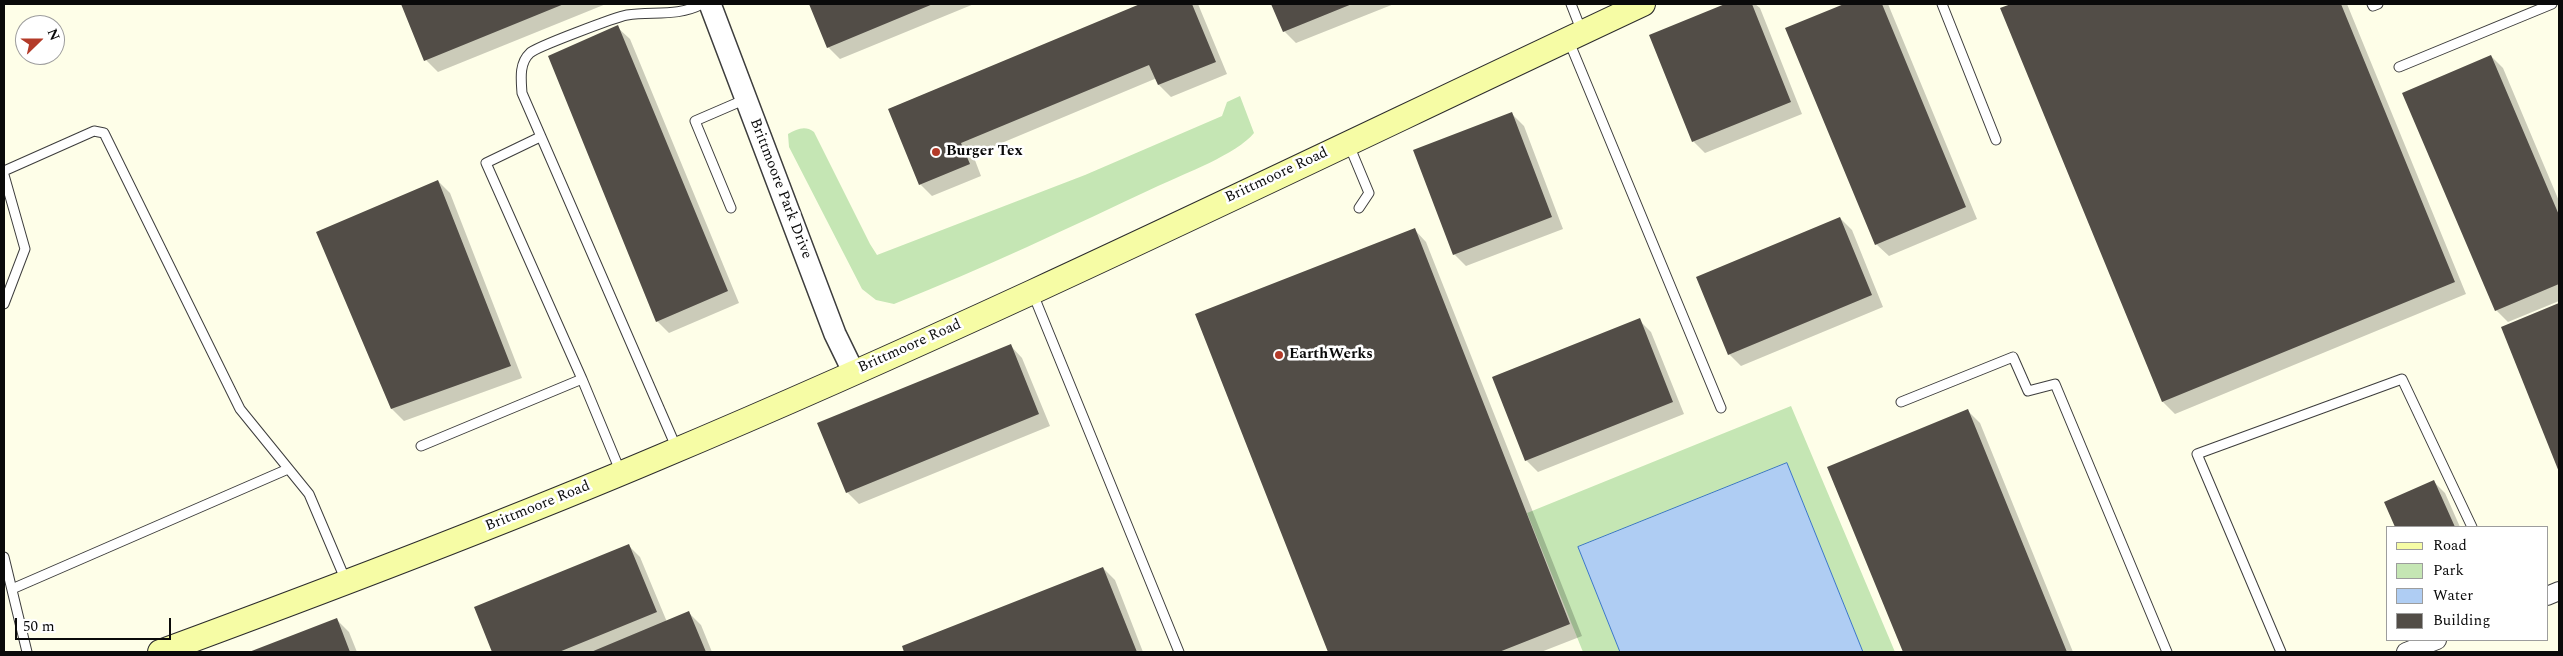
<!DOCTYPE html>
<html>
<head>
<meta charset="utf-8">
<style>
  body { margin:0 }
  #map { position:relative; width:2563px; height:656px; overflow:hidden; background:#fefee8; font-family:Spectral,serif }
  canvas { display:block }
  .frame { position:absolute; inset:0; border:5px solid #0a0a0a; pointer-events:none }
  .legend { position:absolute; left:2386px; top:526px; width:162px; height:115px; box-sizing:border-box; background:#fff; border:1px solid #9d9d9d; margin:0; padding:6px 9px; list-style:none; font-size:15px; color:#0a0a0a }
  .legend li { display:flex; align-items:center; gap:10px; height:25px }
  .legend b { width:25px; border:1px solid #9d9d9d }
  .north { position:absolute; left:15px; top:15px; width:50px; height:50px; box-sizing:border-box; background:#fff; border:1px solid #9d9d9d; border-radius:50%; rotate:68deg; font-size:14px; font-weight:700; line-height:20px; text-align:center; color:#0a0a0a }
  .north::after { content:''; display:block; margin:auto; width:18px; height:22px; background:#b33b29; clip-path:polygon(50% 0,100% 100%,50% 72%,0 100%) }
  .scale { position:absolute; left:15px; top:618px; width:156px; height:22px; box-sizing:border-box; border:2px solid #0a0a0a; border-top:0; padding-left:6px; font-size:15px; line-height:18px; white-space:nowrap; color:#0a0a0a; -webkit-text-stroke:4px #fff; paint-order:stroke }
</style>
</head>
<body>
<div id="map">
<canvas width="2563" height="656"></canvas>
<div class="frame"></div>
<ul class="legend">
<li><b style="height:6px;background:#f6fca5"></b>Road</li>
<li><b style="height:14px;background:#c5e6b4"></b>Park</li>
<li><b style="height:14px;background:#afcdf3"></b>Water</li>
<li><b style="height:14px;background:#524d47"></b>Building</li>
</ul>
<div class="north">N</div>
<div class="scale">50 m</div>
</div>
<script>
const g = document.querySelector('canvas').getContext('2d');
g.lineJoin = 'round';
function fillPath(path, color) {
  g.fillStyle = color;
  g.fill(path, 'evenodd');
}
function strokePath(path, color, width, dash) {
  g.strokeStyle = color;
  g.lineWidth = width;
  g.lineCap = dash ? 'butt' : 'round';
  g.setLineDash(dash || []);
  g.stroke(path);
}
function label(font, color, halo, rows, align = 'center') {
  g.font = font + ' Spectral,serif';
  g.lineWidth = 5;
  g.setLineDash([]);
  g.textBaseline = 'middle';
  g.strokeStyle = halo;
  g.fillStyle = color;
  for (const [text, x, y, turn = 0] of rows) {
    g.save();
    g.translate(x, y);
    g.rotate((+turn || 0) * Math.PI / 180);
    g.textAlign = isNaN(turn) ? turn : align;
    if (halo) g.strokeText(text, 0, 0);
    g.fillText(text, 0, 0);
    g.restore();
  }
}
const green = new Path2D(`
  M1240,96L1254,133C1237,154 1184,174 1158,186C1071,227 984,268 894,304L876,300L862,289L789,147L788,134C797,129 805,125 814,132L870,244L877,255L1085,175L1222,116L1227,102Z
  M1791,406L1895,652H1863L1787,463L1578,547L1620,652H1583L1527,513Z`);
const water = new Path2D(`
  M1787,463L1863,652H1620L1578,547Z`);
const shadow = new Path2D(`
  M403,4H606L438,72L426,60Z
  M810,4H974L840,59L828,47Z
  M1143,4H1198L1227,74L1171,97L1159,85L1157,78L973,155L981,176L932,196L920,184L889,109Z
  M1273,4H1394L1296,43L1284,31Z
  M1729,4H1755L1760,8L1802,114L1705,153L1693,141L1651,35Z
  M1847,4H1888L1977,219L1889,256L1876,244L1787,29Z
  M2015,4H2347L2466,294L2175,414L2163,402L2002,9Z
  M617,27L630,39L739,303L669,333L657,321Z
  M2491,56L2503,68L2559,201V301L2508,322L2496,310Z
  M1512,114L1524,126L1563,229L1466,266L1454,254Z
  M438,181L450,193L522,378L404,421L392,409L318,233Z
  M1840,218L1852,230L1883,307L1741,366L1729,354Z
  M1414,229L1426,242L1582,636L1541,652H1330L1197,315Z
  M2559,305V469L2503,327Z
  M1639,320L1651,332L1684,414L1538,472L1526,460Z
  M1010,345L1022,358L1050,426L859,504L847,492Z
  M1968,411L1980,423L2073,652H1904L1829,467Z
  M2433,481L2445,493L2460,527H2396L2385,503Z
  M628,545L640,557L667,622L689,613L701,625L712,652H494L475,608Z
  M1103,568L1115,580L1143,652H906L904,647Z
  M337,620L349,632L357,652H252Z`);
const building = new Path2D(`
  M401,4H564L424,61Z
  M809,4H933L827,48Z
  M1140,4H1192L1216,62L1158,85L1149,65L961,143L970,164L919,185L888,109Z
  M1271,4H1352L1283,32Z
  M1725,4H1752L1791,102L1692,142L1649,35Z
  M1844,4H1882L1966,207L1875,245L1785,28Z
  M2011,4H2341L2455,282L2162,402L2000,8Z
  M618,25L728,291L656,322L548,56Z
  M2491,55L2559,215V284L2495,311L2402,93Z
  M1512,112L1552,217L1453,255L1413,150Z
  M438,180L511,366L391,409L316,232Z
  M1840,217L1872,295L1728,355L1696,277Z
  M1415,228L1570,624L1499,652H1328L1195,314Z
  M2559,303V472L2501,327Z
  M1640,318L1673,402L1525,461L1492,377Z
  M1011,344L1039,414L846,493L817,423Z
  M1968,409L2067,652H1903L1827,467Z
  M2434,480L2455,527H2395L2384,502Z
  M629,544L657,612L559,652H492L474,607Z
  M1103,567L1137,652H904L902,646Z
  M689,611L706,652H591Z
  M337,618L350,652H249Z`);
const service = new Path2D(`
  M1571,4L1582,32
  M1942,4L1996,140
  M2372,4L2373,6L2378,4
  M1568,39L1721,408
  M2399,67L2552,4
  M540,137L486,163L582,379
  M1349,145L1369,193L1359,208
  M4,171L94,131L104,133L240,409L309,494L346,581
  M4,175L25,249L4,304
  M731,208L695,121L746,99
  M1033,294L1179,652
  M1901,402L2013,357L2028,391L2055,384L2167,652
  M421,446L582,379L621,473
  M677,449L522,93C521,79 519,63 530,53C536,47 616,17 627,15C652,11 678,17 702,4
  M4,557L27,652
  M12,589L288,469
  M2281,652L2197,454L2402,379L2472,527`);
const minor = new Path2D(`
  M2547,596L2559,591
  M2406,652L2437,640`);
const tertiary = new Path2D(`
  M710,4L835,334L854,373`);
const secondary = new Path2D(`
  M160,652C328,590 495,527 660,457C993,317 1317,157 1643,4`);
const markers = [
  [936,152,5,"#b33b29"],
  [1279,355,5,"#b33b29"]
];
const poiNames = [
  ["Burger Tex",946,152],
  ["EarthWerks",1289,355]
];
const streetNames = [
  ["Brittmoore Road",1277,176,-25],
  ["Brittmoore Park Drive",780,189,69],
  ["Brittmoore Road",910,347,-24],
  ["Brittmoore Road",538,507,-22]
];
fillPath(green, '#c5e6b4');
fillPath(water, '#afcdf3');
strokePath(water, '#3975c7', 1);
fillPath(shadow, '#0003');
fillPath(building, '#524d47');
strokePath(service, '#3d3d3d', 11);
strokePath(minor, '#3d3d3d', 20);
strokePath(tertiary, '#3d3d3d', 24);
strokePath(secondary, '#2c2c2c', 26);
strokePath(service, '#fff', 9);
strokePath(minor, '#fff', 18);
strokePath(tertiary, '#fff', 21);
strokePath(secondary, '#f6fca5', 24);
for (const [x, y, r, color] of markers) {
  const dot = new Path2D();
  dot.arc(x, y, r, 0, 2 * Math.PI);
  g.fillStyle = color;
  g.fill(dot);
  strokePath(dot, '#fff', 2);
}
label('bold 15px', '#0a0a0a', '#fff', poiNames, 'left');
label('15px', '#0a0a0a', '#fff', streetNames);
</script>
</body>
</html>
